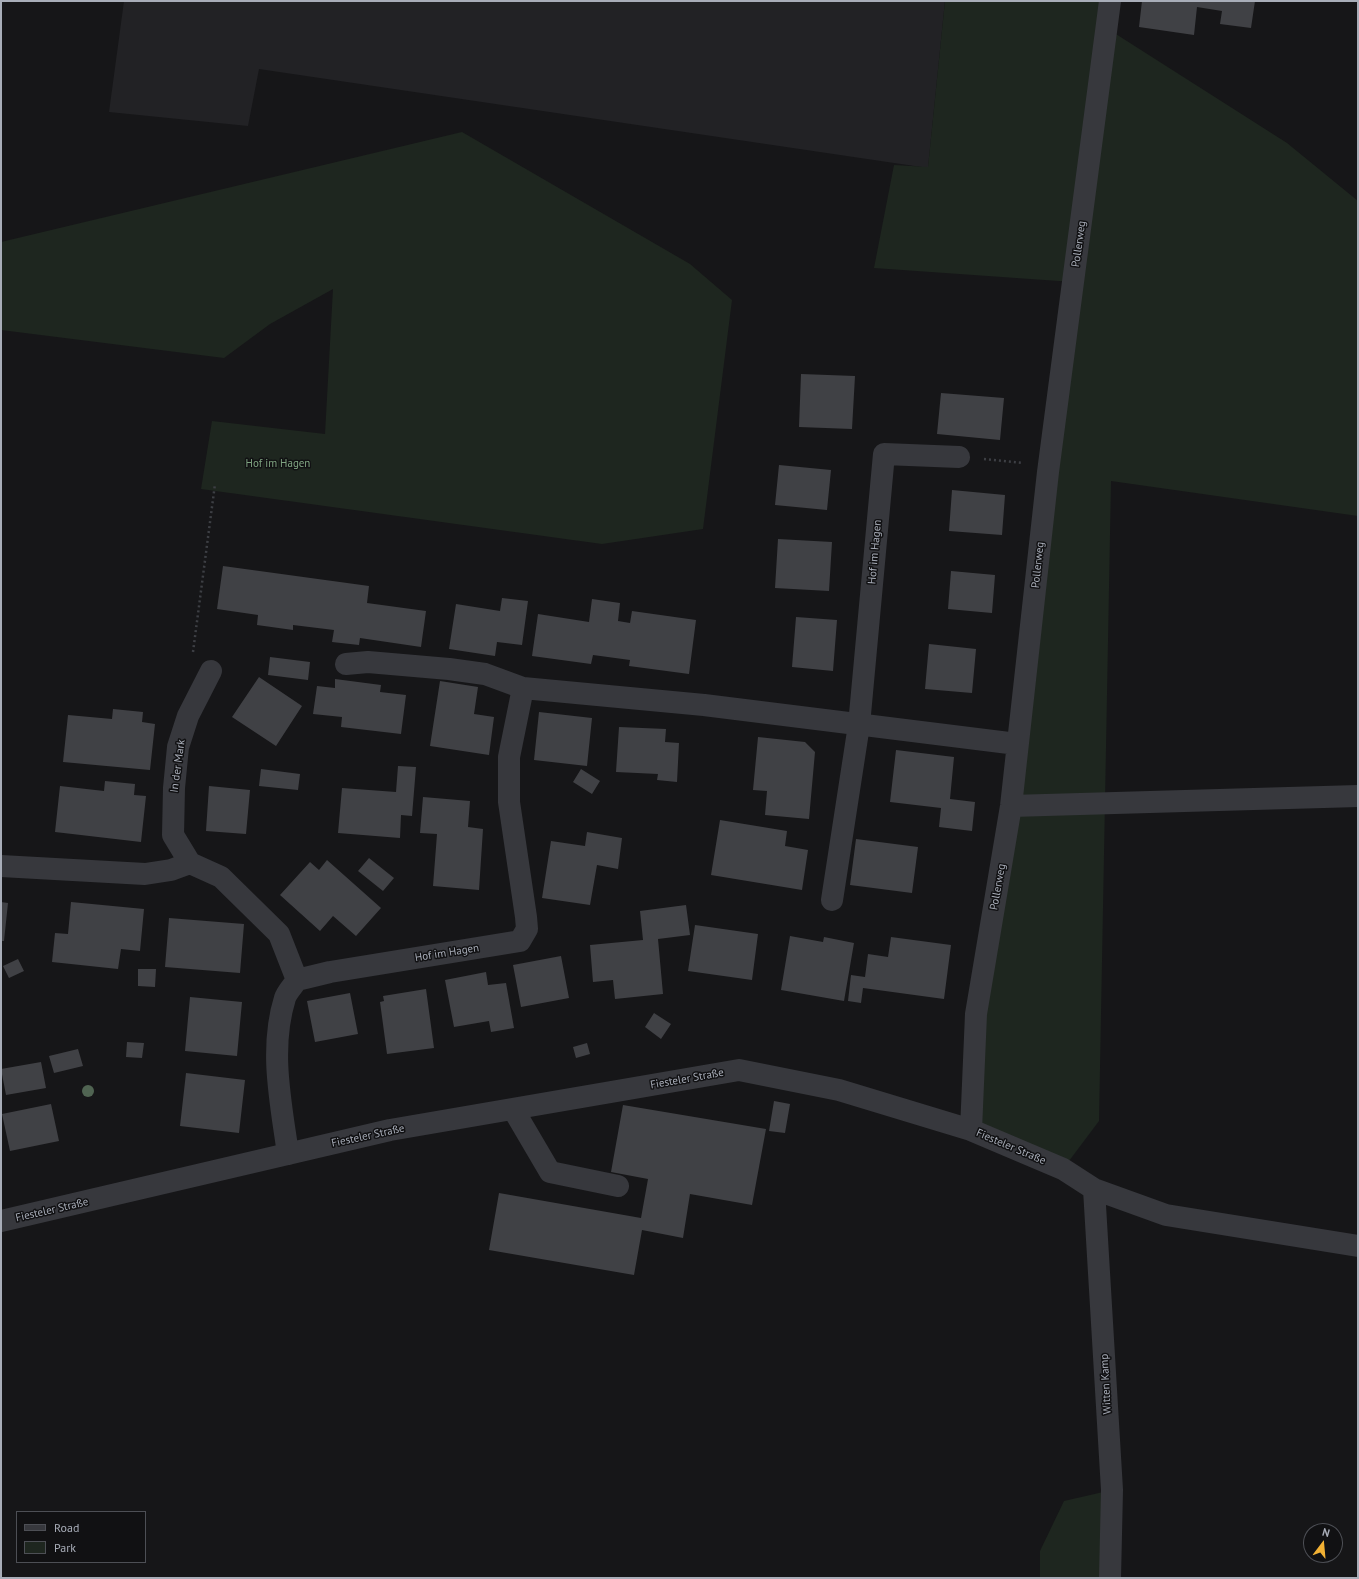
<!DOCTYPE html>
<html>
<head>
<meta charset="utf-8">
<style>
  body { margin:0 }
  #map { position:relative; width:1359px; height:1579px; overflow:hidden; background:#161618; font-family:"PT Sans",sans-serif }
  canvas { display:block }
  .frame { position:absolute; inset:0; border:2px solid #a8adb8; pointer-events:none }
  .legend { position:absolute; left:16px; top:1511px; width:130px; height:52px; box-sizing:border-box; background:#111113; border:1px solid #4d4f55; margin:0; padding:5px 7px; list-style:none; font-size:12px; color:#a8adb8 }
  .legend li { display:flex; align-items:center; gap:8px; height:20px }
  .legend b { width:20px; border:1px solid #4d4f55 }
  .north { position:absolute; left:1303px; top:1523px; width:40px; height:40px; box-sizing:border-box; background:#111113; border:1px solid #4d4f55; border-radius:50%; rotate:16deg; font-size:11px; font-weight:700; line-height:16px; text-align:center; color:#a8adb8 }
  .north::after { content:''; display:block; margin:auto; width:14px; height:18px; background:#f2b134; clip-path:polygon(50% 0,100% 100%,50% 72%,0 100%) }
</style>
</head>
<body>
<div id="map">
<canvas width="1359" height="1579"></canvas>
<div class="frame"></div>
<ul class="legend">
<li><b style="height:5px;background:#37383d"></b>Road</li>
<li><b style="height:11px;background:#1e261f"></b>Park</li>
</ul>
<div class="north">N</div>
</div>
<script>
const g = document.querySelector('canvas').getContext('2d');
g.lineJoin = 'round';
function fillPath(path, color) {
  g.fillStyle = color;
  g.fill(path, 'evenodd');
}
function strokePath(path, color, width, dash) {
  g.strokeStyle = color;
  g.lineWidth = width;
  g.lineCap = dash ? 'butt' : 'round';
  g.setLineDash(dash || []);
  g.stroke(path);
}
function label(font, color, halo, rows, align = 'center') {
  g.font = font + ' "PT Sans",sans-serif';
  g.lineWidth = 3;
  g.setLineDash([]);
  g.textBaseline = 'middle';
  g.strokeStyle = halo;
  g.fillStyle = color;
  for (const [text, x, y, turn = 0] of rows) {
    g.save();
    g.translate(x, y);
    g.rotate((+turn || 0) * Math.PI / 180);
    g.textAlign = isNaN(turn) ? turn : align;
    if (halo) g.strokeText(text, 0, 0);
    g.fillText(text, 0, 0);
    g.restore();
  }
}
const built = new Path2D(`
  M124,1H945L928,168L259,69L248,126L109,112Z`);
const green = new Path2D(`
  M945,1H1110L1108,29L1287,143L1358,201V516L1111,481L1099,1121L1063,1169L971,1130L1073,282L874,268L894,165L928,167Z
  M462,132L690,264L732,300L703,529L602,544L201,489L212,421L325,434L333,289L270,324L224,358L1,330V242Z
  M1112,1490L1110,1578H1040V1551L1064,1501Z`);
const building = new Path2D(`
  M1142,1H1255L1251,28L1220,24L1222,11L1197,7L1194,35L1139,27Z
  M801,374L855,376L852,429L799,427Z
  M941,393L1004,398L1000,440L937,434Z
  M779,465L831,470L827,510L775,505Z
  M952,490L1005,495L1002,535L949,531Z
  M778,539L832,542L829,591L775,588Z
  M223,566L369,586L367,603L426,611L421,647L360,638L359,645L332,642L334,630L293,625V630L257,625L258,615L217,609Z
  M951,571L995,575L992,613L948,609Z
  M502,598L528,601L522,645L497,642L495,656L449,649L456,604L500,611Z
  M592,599L620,603L618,621L630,623L632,611L696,620L689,674L629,666L630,660L593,655L591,664L532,656L538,614L589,622Z
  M796,617L837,620L833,671L792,667Z
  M929,644L976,649L972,693L925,689Z
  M270,657L310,662L308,680L268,675Z
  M259,677L302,706L276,746L232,717Z
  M335,679L381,685L380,692L406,695L401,734L341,727L342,717L313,714L317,686L335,688Z
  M440,681L478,687L474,714L494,717L489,755L430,746Z
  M113,709L143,712L142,722L155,724L150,770L63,762L68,715L112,719Z
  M539,712L592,718L587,766L534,760Z
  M619,727L666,729L665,742L679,743L677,782L657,780L658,774L616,772Z
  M758,737L805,742L815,752L809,819L765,815L767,791L753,790Z
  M896,750L954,757L950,799L975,802L972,831L939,827L941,808L890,802Z
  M398,766L416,767L412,816L401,815L400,838L338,833L342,788L396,792Z
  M261,769L300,774L298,790L259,786Z
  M581,769L600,781L592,794L573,782Z
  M105,781L135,784L134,795L146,796L141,842L55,832L60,786L104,791Z
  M209,786L250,790L246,834L206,831Z
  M423,797L470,801L468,827L483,829L479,890L433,886L437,834L420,833Z
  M720,820L787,831L785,846L808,850L802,890L711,875Z
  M587,832L622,838L618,869L597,865L590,905L542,898L551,841L585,846Z
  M856,839L918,847L912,893L850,885Z
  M369,858L394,878L383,891L358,871Z
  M327,860L381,908L356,936L333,916L320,931L280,895L310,862L319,870Z
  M1,902L8,903L4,941H1Z
  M71,902L144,909L140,951L121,949L118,969L52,962L55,933L68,934Z
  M686,905L690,935L658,939L663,994L615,999L613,980L593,982L590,945L643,940L640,911Z
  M169,918L244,924L240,973L165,967Z
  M695,925L758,934L752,980L688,971Z
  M790,936L823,942L824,937L854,943L844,1001L781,990Z
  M891,937L951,945L944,999L863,988L861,1003L848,1001L851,975L865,977L868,954L888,957Z
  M561,956L569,998L521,1007L513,965Z
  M18,959L24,971L9,978L3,966Z
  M138,969H156L155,987L138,986Z
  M486,972L488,985L506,983L514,1028L491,1032L489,1021L454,1027L445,980Z
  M426,989L434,1048L387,1054L380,1002L384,1001L383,996Z
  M350,993L358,1034L315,1042L307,1001Z
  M190,997L242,1002L237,1056L185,1051Z
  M654,1013L671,1024L661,1039L645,1027Z
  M127,1042L144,1043L142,1058L126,1057Z
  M587,1043L590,1054L576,1058L573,1047Z
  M78,1049L83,1066L54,1073L49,1056Z
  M41,1062L46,1088L6,1095L1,1069Z
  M186,1073L245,1080L239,1133L180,1126Z
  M774,1101L790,1104L785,1133L769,1131Z
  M51,1104L59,1141L10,1151L2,1114Z
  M623,1105L766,1129L752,1205L690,1194L683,1238L642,1230L634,1275L489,1250L499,1193L641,1218L648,1179L611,1172Z`);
const path = new Path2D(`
  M984,459L1023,463
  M193,652L215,484`);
const minor = new Path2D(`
  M346,664L368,662L449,669L485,674L523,688L704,705L1017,744
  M1011,806L1358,796
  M190,863L173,835L174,788L178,747L188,716L211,671
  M1,866L145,874L171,870L190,863L221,877L279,934L297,980
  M832,900L859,725L884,454L959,457
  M513,1109L550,1172L618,1186
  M971,1130L976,1014L1011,806L1048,472L1110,1
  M288,1154C281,1103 269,1049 285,998C287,992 293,986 297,980L330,972L520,941L527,929L526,917L509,802V757L523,688
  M1094,1189L1112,1490L1110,1578
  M1,1221L390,1130L739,1070L839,1090L971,1130L1063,1169L1094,1189L1166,1215L1358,1246`);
const trees = [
  [88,1091]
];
const streetNames = [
  ["Pollerweg",1079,244,-82],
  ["Hof im Hagen",875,552,-85],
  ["Pollerweg",1038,565,-84],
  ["In der Mark",178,766,-82],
  ["Pollerweg",998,887,-80],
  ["Hof im Hagen",447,953,-9],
  ["Fiesteler Straße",687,1079,-10],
  ["Fiesteler Straße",368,1136,-12],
  ["Fiesteler Straße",1011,1147,23],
  ["Fiesteler Straße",52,1210,-13],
  ["Witten Kamp",1106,1384,-93]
];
const parkNames = [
  ["Hof im Hagen",278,464]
];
fillPath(built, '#222225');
fillPath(green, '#1e261f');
fillPath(building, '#404145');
strokePath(path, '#3d3f44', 2.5, [2, 3]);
strokePath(minor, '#37383d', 22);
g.fillStyle = '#506452';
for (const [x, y] of trees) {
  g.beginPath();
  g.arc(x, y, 6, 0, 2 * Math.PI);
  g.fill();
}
label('11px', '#a8adb8', '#111113', streetNames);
label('11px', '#7fa381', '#111113', parkNames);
</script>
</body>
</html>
